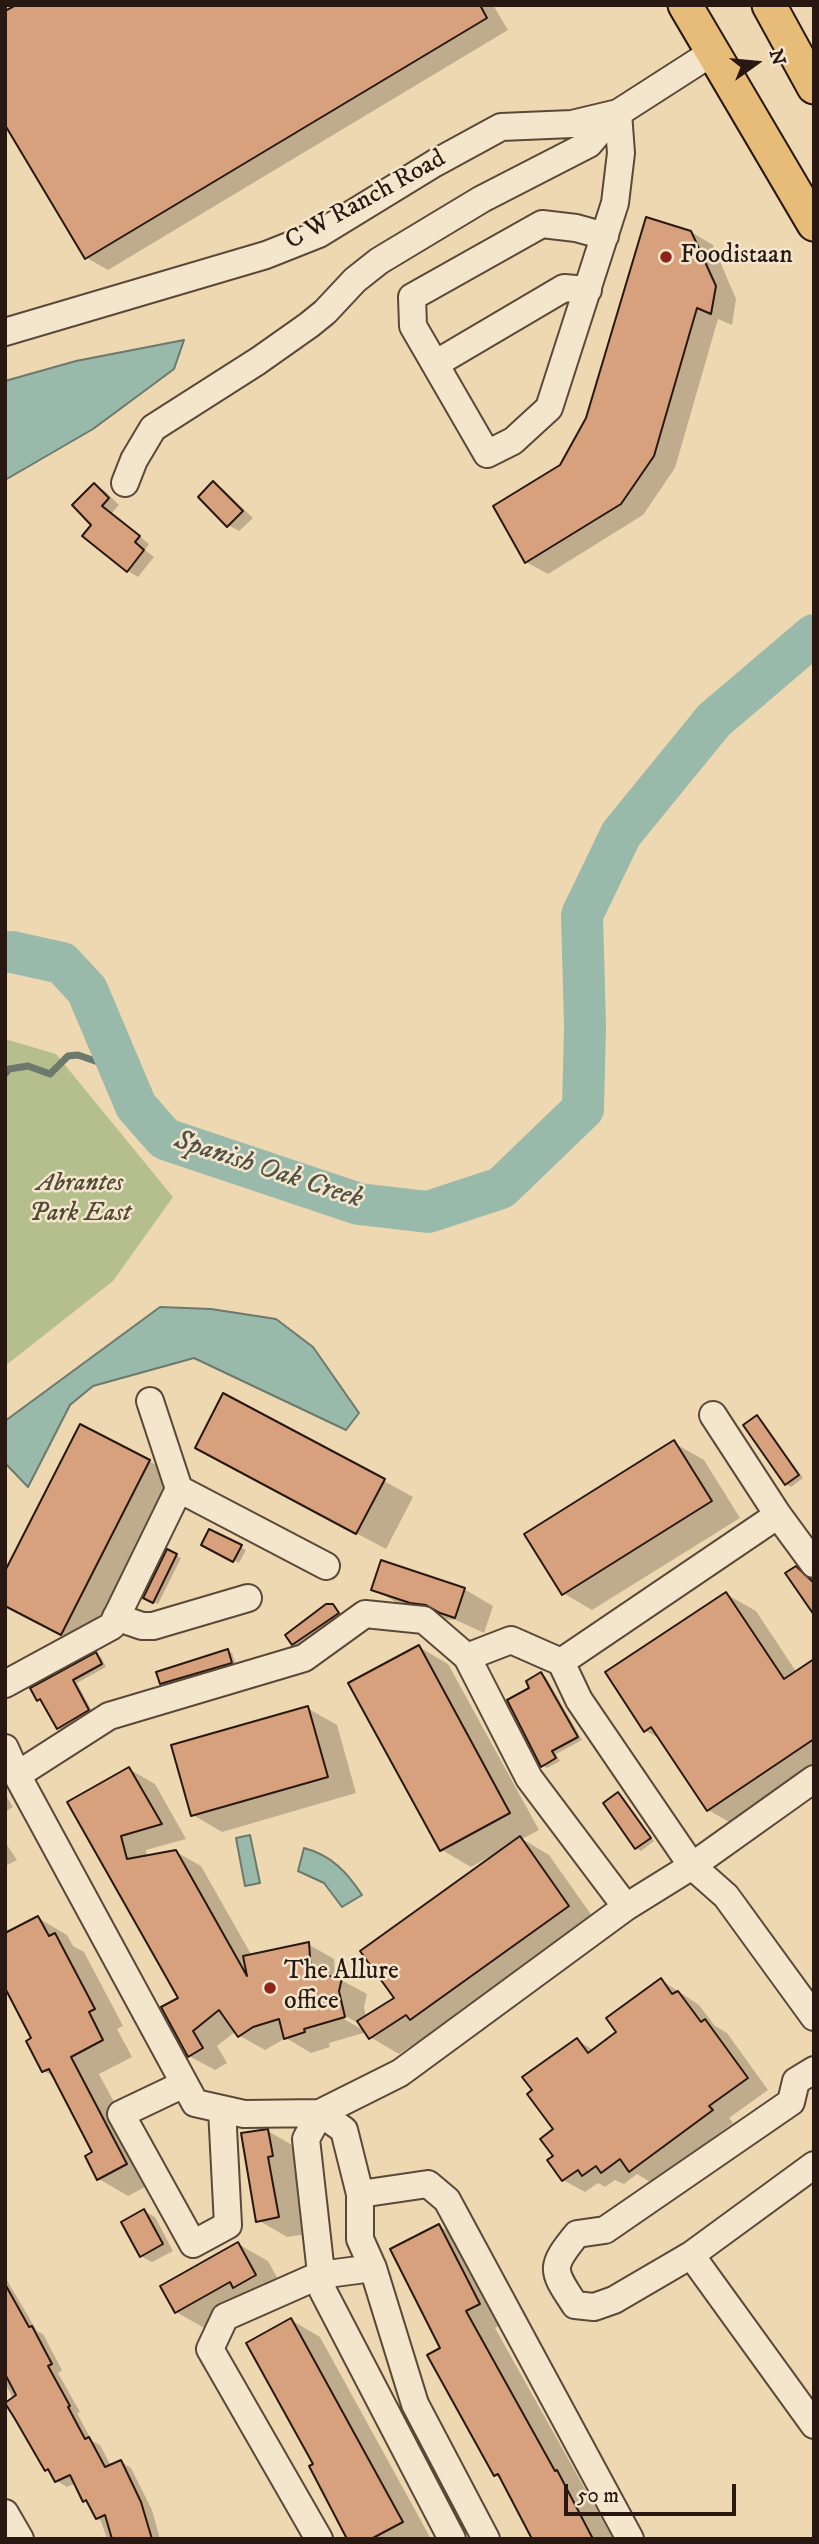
<!DOCTYPE html>
<html>
<head>
<meta charset="utf-8">
<style>
  body { margin:0 }
  #map { position:relative; width:819px; height:2544px; overflow:hidden; background:#eed8b1; font-family:"IM FELL DW Pica",serif }
  canvas { display:block }
  .frame { position:absolute; inset:0; border:7px solid #281811; pointer-events:none }
  .north { position:absolute; left:721px; top:28px; width:70px; height:70px; -webkit-text-stroke:5px #f4e6cc; paint-order:stroke; rotate:75deg; font-size:19px; font-weight:700; line-height:28px; text-align:center; color:#281811 }
  .north::after { content:''; display:block; margin:auto; width:24px; height:32px; background:#281811; clip-path:polygon(50% 0,100% 100%,50% 72%,0 100%) }
  .scale { position:absolute; left:564px; top:2484px; width:172px; height:32px; box-sizing:border-box; border:4px solid #281811; border-top:0; padding-left:9px; font-size:21px; line-height:24px; white-space:nowrap; color:#281811; -webkit-text-stroke:5px #f4e6cc; paint-order:stroke }
</style>
</head>
<body>
<div id="map">
<canvas width="819" height="2544"></canvas>
<div class="frame"></div>
<div class="north">N</div>
<div class="scale">50 m</div>
</div>
<script>
const g = document.querySelector('canvas').getContext('2d');
g.lineJoin = 'round';
function fillPath(path, color) {
  g.fillStyle = color;
  g.fill(path, 'evenodd');
}
function strokePath(path, color, width, dash) {
  g.strokeStyle = color;
  g.lineWidth = width;
  g.lineCap = dash ? 'butt' : 'round';
  g.setLineDash(dash || []);
  g.stroke(path);
}
function label(font, color, halo, rows, align = 'center') {
  g.font = font + ' "IM FELL DW Pica",serif';
  g.lineWidth = 5;
  g.setLineDash([]);
  g.textBaseline = 'middle';
  g.strokeStyle = halo;
  g.fillStyle = color;
  for (const [text, x, y, turn = 0] of rows) {
    g.save();
    g.translate(x, y);
    g.rotate((+turn || 0) * Math.PI / 180);
    g.textAlign = isNaN(turn) ? turn : align;
    if (halo) g.strokeText(text, 0, 0);
    g.fillText(text, 0, 0);
    g.restore();
  }
}
const green = new Path2D(`
  M5,1039L56,1054L173,1197L113,1281L5,1366Z`);
const water = new Path2D(`
  M184,340L174,369L93,429L5,480V381L76,361Z
  M160,1307L211,1309L276,1319L313,1347L359,1413L346,1430L194,1358L93,1386L70,1405L28,1487L5,1463V1421Z
  M250,1835L260,1883L245,1886L236,1838Z
  M304,1848C331,1855 347,1872 362,1895L342,1907L324,1883L298,1871Z`);
const shadow = new Path2D(`
  M19,5H493L508,30L108,270L87,258Z
  M691,232L713,245L736,299L732,325L718,319L675,468L643,515L548,574L526,562L562,466Z
  M214,484L224,490L253,518L239,531L228,525Z
  M94,485L105,491L119,505L112,513L149,544L145,550L154,557L138,577L128,571L94,525Z
  M757,1417L762,1420L803,1478L791,1487L786,1484Z
  M674,1443L704,1460L740,1518L592,1610L563,1593Z
  M149,1461L178,1478L91,1650L5,1605Z
  M226,1464L384,1481L413,1497L386,1549Z
  M210,1531L246,1550L239,1563L203,1544Z
  M168,1551L181,1558L158,1604L145,1598Z
  M373,1589H464L493,1606L484,1633L456,1620L441,1619L403,1606Z
  M726,1594L756,1611L797,1673L814,1661V1776L738,1827L708,1810L662,1740L646,1731Z
  M331,1603L343,1616L298,1647L293,1644L287,1635Z
  M419,1647L448,1664L539,1830L522,1839L549,1855L597,1923L439,2035L433,2032L399,2054L370,2037L367,2032L329,2043L330,2047L311,2053L286,2038L265,2050L240,2036L236,2031L217,2046L227,2063L215,2070L189,2056L180,1998L70,1803L129,1769L155,1784L186,1839L146,1850L147,1857L176,1852L201,1866L252,1956L308,1944L334,1959L335,1979L341,1980L367,1994L364,2007L366,2017L396,1998L495,1857L493,1855L471,1867L442,1850ZM338,2012L363,2026V2030L337,2015Z
  M227,1651L232,1653L236,1665L167,1686L162,1683Z
  M96,1655L101,1657L106,1667L77,1683L93,1713L63,1731L58,1728L44,1703L38,1699Z
  M541,1674L546,1677L582,1740L556,1754L560,1761L547,1768L542,1765L532,1688Z
  M307,1708L337,1725L356,1793L222,1832L193,1815Z
  M5,1794L13,1807L5,1812Z
  M618,1794L623,1797L654,1841L641,1851L636,1848Z
  M5,1842L17,1860L5,1866Z
  M38,1918L67,1935L73,1946L84,1952L123,2026L117,2029L132,2057L99,2074L156,2181L128,2196L99,2179L95,2153L55,2077L44,2071L33,2039Z
  M661,1980L699,2005L715,2026L727,2033L768,2090L729,2118L733,2123L652,2183L637,2174L624,2184L615,2180L605,2187L598,2183L585,2192L563,2180L550,2161L555,2157L556,2129L577,2040L595,2051L618,2032Z
  M268,2131L297,2148L302,2173L296,2174L307,2234L287,2237L258,2220Z
  M144,2211L155,2217L173,2251L152,2262L141,2256Z
  M439,2226L469,2243L508,2321L495,2328L613,2539H534L502,2479L495,2475L442,2349Z
  M238,2244L268,2261L285,2292L206,2329L176,2312Z
  M5,2277L37,2331L43,2334L62,2370L58,2373L80,2412L77,2413L92,2441L100,2445L111,2466L121,2462L131,2468L152,2510L160,2539H107L101,2521L97,2518L90,2504L84,2501L76,2483L67,2487L57,2481L53,2474L46,2470L7,2402L13,2398L5,2383Z
  M291,2320L320,2337L431,2539H349L316,2465Z`);
const stream = new Path2D(`
  M5,1074L9,1069L28,1066L50,1074L68,1056L78,1055L121,1070`);
const river = new Path2D(`
  M5,952H12L62,963L87,990L136,1106L165,1139L359,1204L428,1212L501,1188L583,1109L585,1026L582,915L621,834L714,720L814,635`);
const building = new Path2D(`
  M16,5H480L487,18L85,259L5,125V11Z
  M646,217L691,231L716,286L711,314L697,308L654,456L621,504L525,563L493,506L560,465L586,418Z
  M213,481L243,511L227,527L198,497Z
  M94,483L109,498L102,506L140,536L135,542L144,550L127,572L82,536L91,525L72,505Z
  M223,1393L385,1479L356,1534L195,1448Z
  M757,1415L799,1475L785,1485L743,1425Z
  M80,1424L150,1460L61,1635L5,1606V1571Z
  M674,1440L712,1501L562,1595L524,1534Z
  M209,1529L242,1545L233,1562L201,1545Z
  M167,1549L177,1554L153,1603L143,1598Z
  M381,1560L465,1588L455,1618L440,1613L426,1605L410,1603L371,1590Z
  M796,1566L814,1583V1615L785,1573Z
  M726,1592L784,1679L814,1659V1739L707,1811L651,1727L644,1732L605,1672Z
  M326,1604H333L339,1613L292,1645L285,1635Z
  M419,1645L510,1813L440,1851L348,1683Z
  M228,1649L232,1663L160,1684L156,1672Z
  M96,1652L102,1664L73,1680L89,1710L57,1729L40,1699L37,1701L30,1688Z
  M541,1672L578,1737L552,1751L556,1758L541,1767L507,1700L529,1688L526,1681Z
  M308,1706L328,1777L191,1816L171,1745Z
  M129,1767L162,1824L121,1836L127,1859L176,1850L247,1976L243,1956L309,1942L311,1973L342,1978L339,1991L345,2017L304,2029L305,2032L284,2039L279,2019L253,2027L238,2037L219,2010L193,2031L203,2048L188,2057L161,2007L178,1998L67,1802Z
  M618,1792L651,1838L635,1849L603,1803Z
  M520,1836L569,1906L410,2020L406,2015L369,2039L357,2021L394,1998L360,1951Z
  M38,1916L49,1936L55,1933L95,2009L89,2012L103,2040L71,2057L127,2164L97,2180L85,2156L92,2152L49,2069L42,2072L26,2041L31,2038L5,1988V1933Z
  M661,1978L672,1994L678,1991L701,2022L705,2019L748,2078L709,2106L713,2110L629,2172L620,2159L601,2173L596,2166L582,2176L578,2170L562,2181L547,2160L553,2156L540,2139L553,2129L527,2094L532,2090L522,2077L577,2038L588,2053L616,2032L606,2018Z
  M268,2129L273,2156L268,2157L279,2217L256,2222L241,2133Z
  M144,2209L163,2244L140,2257L121,2222Z
  M439,2224L480,2304L466,2311L555,2471L557,2470L593,2539H532L498,2474L494,2476L427,2355L440,2348L390,2249Z
  M238,2242L256,2275L233,2288L230,2282L175,2313L160,2286Z
  M5,2284L29,2327L32,2326L52,2364L48,2366L70,2406L68,2407L85,2439L89,2437L105,2467L121,2460L141,2502L152,2539H112L105,2515L96,2519L86,2500L83,2502L70,2475L55,2482L48,2469L45,2471L15,2419L5,2403L16,2395L5,2374Z
  M291,2318L403,2522L371,2539H347L309,2466L313,2464L246,2343Z`);
const minor = new Path2D(`
  M605,236L576,228L542,224L412,297L413,326L487,454L513,441L549,408L615,203L621,153L618,113
  M5,332L266,255L319,234L435,163L501,127L572,124L618,113L713,52
  M435,364L564,288L588,290
  M125,483L134,460L153,428L258,361L309,325L325,312L355,280L379,261L482,199L589,144L599,132L606,116
  M150,1401L179,1489
  M713,1415L778,1515L814,1564
  M116,1617L142,1626H153L248,1598
  M467,1657L511,1640L561,1662L579,1700L692,1866L726,1896L814,2017
  M561,1662L778,1515
  M5,1684L112,1626L179,1489L326,1566
  M5,1748L17,1775L195,2103L244,2114L320,2113L400,2073L626,1907L692,1866L814,1779
  M17,1775L109,1716L304,1658L365,1614L424,1620L467,1657L529,1778L626,1907
  M184,2084L121,2114L193,2244L228,2225L222,2109
  M814,2165L691,2255L814,2425
  M360,2194L428,2184L447,2200L630,2539
  M691,2255L614,2300L594,2307L575,2305C552,2270 549,2268 577,2234L605,2230L791,2102L796,2081L814,2070
  M5,2513L20,2539
  M319,2539L210,2349L225,2317L320,2275L373,2268
  M452,2539L323,2291L306,2139L320,2113L344,2130L360,2194V2239L373,2268L415,2404L486,2539`);
const major = new Path2D(`
  M685,5L814,224
  M769,5L814,87`);
const markers = [
  [666,257,7,"#8f2418"],
  [270,1988,7,"#8f2418"]
];
const streetNames = [
  ["C W Ranch Road",366,201,-29]
];
const poiNames = [
  ["Foodistaan",680,257],
  ["The Allure",284,1973],
  ["office",284,2003]
];
const parkNames = [
  ["Abrantes",80,1185],
  ["Park East",80,1215]
];
const waterNames = [
  ["Spanish Oak Creek",268,1171,18]
];
fillPath(green, '#b5bf8e');
fillPath(water, '#99baaa');
strokePath(water, '#6c796d', 2);
fillPath(shadow, '#0003');
strokePath(stream, '#6c796d', 7);
strokePath(river, '#99baaa', 42);
fillPath(building, '#d7a17e');
strokePath(building, '#281811', 2);
strokePath(minor, '#5a4839', 30);
strokePath(major, '#281811', 37);
strokePath(minor, '#f4e6cc', 26);
strokePath(major, '#e7bc78', 33);
for (const [x, y, r, color] of markers) {
  const dot = new Path2D();
  dot.arc(x, y, r, 0, 2 * Math.PI);
  g.fillStyle = color;
  g.fill(dot);
  strokePath(dot, '#f4e6cc', 2.5);
}
label('26px', '#281811', '#f4e6cc', streetNames);
label('26px', '#281811', '#f4e6cc', poiNames, 'left');
label('italic 26px', '#524a36', '#f4e6cc', parkNames);
label('italic 28px', '#505147', '#f4e6cc', waterNames);
</script>
</body>
</html>
